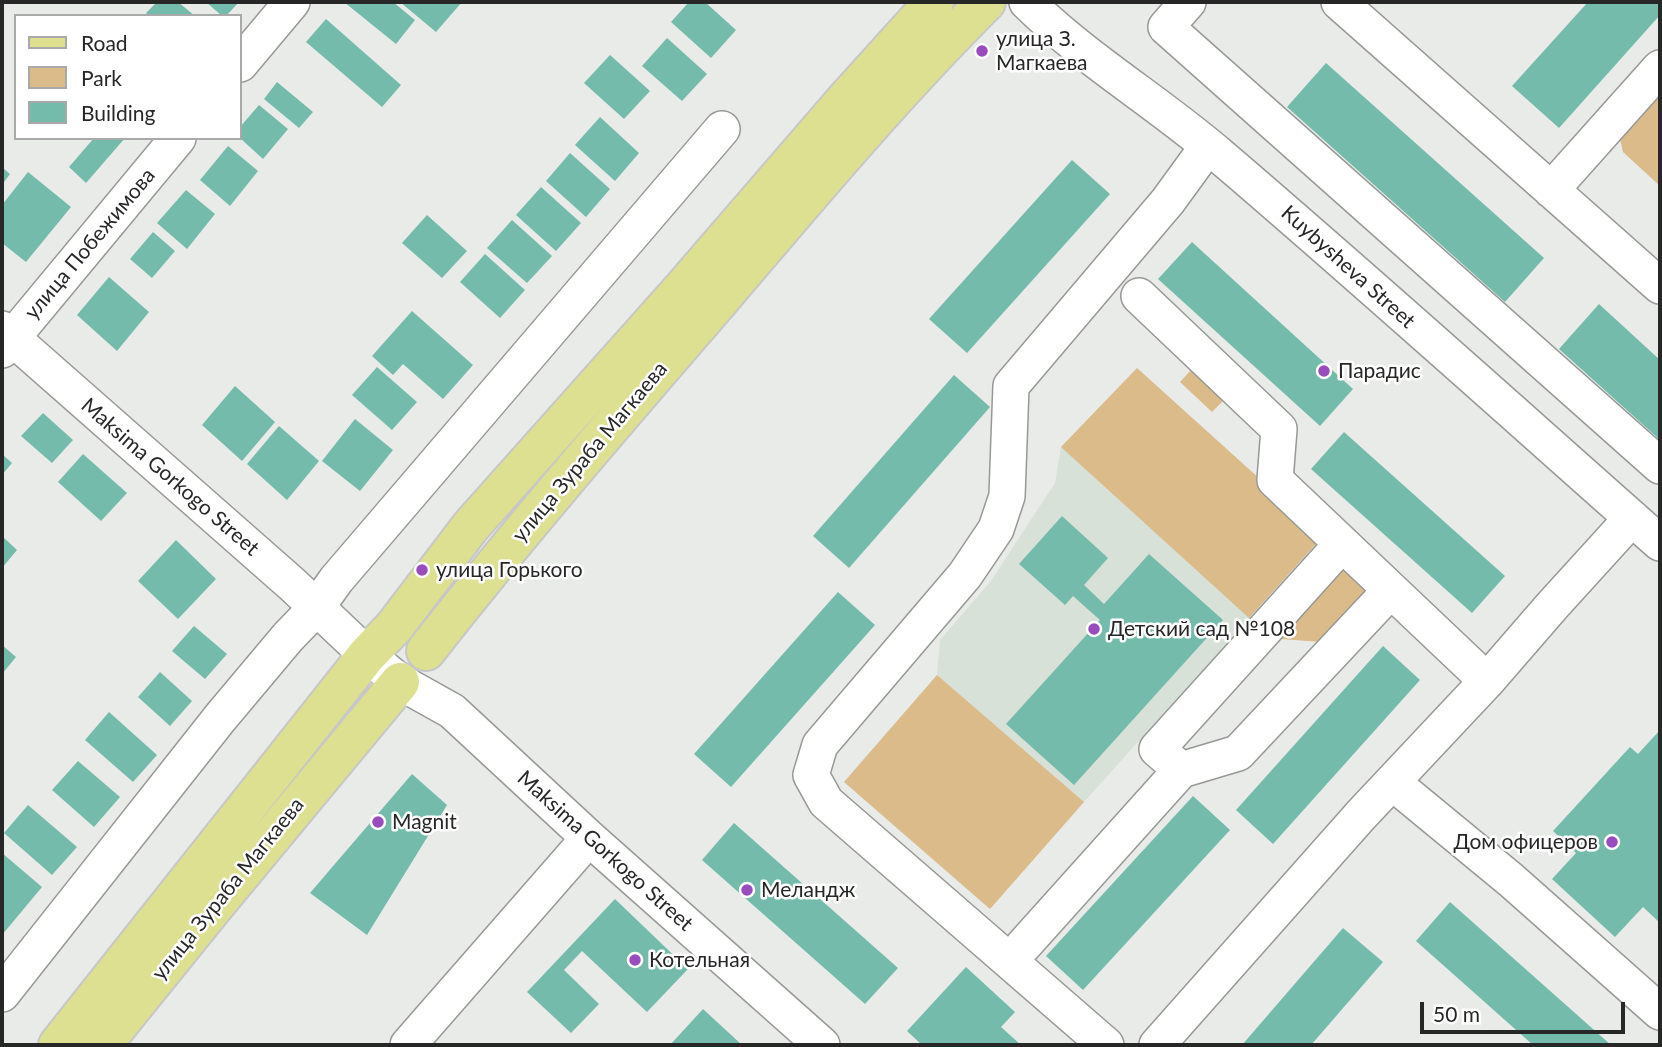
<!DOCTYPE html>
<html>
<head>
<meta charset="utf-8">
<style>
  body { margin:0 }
  #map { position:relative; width:1662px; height:1047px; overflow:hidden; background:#e8ebe8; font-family:Lato,sans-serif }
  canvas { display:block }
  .frame { position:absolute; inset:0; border:4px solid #262726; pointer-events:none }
  .legend { position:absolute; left:14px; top:14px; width:228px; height:126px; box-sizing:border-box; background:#fff; border:2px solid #a8a9a8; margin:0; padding:9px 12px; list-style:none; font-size:21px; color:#262726 }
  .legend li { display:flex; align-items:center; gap:14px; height:35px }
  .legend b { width:35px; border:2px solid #a8a9a8 }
  .scale { position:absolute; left:1420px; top:1002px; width:205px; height:32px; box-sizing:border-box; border:4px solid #262726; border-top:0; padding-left:9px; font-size:21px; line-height:24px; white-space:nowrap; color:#262726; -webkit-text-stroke:5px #fff; paint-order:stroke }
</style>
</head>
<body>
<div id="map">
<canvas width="1662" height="1047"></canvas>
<div class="frame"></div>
<ul class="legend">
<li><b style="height:9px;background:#dddf91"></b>Road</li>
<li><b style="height:19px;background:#dcbb8a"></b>Park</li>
<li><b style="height:19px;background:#74bbac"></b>Building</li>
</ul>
<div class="scale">50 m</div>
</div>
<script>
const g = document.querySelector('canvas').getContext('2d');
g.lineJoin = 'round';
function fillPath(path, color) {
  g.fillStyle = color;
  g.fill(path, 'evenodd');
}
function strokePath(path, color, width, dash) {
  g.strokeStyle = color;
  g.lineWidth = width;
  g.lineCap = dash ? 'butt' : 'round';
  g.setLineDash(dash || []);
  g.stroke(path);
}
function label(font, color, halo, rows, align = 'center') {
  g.font = font + ' Lato,sans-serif';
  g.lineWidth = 5;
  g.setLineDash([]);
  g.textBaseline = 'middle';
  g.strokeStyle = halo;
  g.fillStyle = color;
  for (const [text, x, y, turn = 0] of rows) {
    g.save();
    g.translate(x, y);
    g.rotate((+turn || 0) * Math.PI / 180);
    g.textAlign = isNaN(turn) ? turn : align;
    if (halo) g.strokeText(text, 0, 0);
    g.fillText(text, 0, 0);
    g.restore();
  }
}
const built = new Path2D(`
  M1137,368L1323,536L1084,802L990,909L844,782L937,675L940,640L990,582L1055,483L1061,447Z`);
const green = new Path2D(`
  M1660,84V186L1623,152L1620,139L1622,131Z
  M1199,361L1232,392L1212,412L1180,382Z
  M1137,368L1323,536L1249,618L1061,447Z
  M1334,563L1364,577V593L1321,642L1268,638Z
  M937,675L1084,802L990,909L844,782Z`);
const building = new Path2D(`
  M157,2H178L195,16H149L146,13Z
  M206,2H239L226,16H222Z
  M344,2H393L415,20L396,44Z
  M400,2H462L436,32Z
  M689,2H705L736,30L711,58L671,22Z
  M1588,2H1660V15L1559,128L1512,86Z
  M326,19L401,85L382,107L306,42Z
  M667,38L707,74L682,101L642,66Z
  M610,55L650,91L624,119L584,83Z
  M1326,63L1544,258L1505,302L1287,107Z
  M277,82L313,112L299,128L264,99Z
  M259,105L288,129L263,159L240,138V127Z
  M600,117L639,153L615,181L575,145Z
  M94,138H125L86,183L69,167Z
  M228,146L258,171L230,206L200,180Z
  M570,153L610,189L586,217L546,181Z
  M1072,160L1110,194L967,353L929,319Z
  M2,167L10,174L2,185Z
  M28,172L71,207L26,262L2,243V205Z
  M541,187L581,223L556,251L516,215Z
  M186,190L215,214L187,249L157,223Z
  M427,215L467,251L442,278L402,243Z
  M512,220L552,256L527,283L487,248Z
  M153,232L175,251L152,278L130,259Z
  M1192,242L1353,389L1320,426L1158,279Z
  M485,254L525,290L500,318L460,282Z
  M109,277L149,312L117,351L77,315Z
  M1599,304L1660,360V440L1559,349Z
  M412,311L473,365L443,399L403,364L393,375L372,356Z
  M377,367L417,402L392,430L352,395Z
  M954,375L990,407L849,568L813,536Z
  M235,386L275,422L242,461L202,425Z
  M43,413L73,440L52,463L21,436Z
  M355,419L393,450L360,491L322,461Z
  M279,426L319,461L287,500L247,464Z
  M1344,432L1505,576L1472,613L1311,469Z
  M2,454L12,463L2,475Z
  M83,454L127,493L101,521L58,482Z
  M1062,516L1108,558L1084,585L1104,604L1149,554L1223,620L1074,785L1006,724L1100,620L1073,596L1065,605L1019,564Z
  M2,536L17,550L2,568Z
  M176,540L216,579L178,619L138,581Z
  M838,592L875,625L731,787L694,754Z
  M194,626L227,654L205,679L172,651Z
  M2,645L16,657L2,674Z
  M1383,646L1420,680L1273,844L1236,810Z
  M160,672L192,701L170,726L138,697Z
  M109,712L157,755L133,782L85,740Z
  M1660,730V923L1643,907L1615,937L1552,879L1576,853L1553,831L1630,747L1638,754Z
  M78,761L120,797L94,827L52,790Z
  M412,774L447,805L367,935L310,893Z
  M1193,796L1230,830L1083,990L1046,956Z
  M28,805L77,847L52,875L4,833Z
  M734,823L898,968L865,1004L702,860Z
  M2,853L42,887L2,935Z
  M615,899L688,969L647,1012L582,951L564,970L599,1004L571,1033L527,992Z
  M1450,902L1611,1045H1533L1416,941Z
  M1343,928L1383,962L1311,1045H1242Z
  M966,967L1015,1012L1001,1027L1021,1045H922L907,1031Z
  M703,1009L742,1045H670Z`);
const minor = new Path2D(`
  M1027,2C1085,59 1156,101 1218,154C1367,281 1513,413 1660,543
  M1188,2L1166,27L1660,466
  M1339,2L1660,286
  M240,64L292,2
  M1551,190L1660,68
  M1139,296L1279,429L1275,480L1487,681
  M2,329L293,585L367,655L400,682L452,711L589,838L822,1045
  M2,350L178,138
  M1181,770L1157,749L1342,544
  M1392,782L1511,880L1660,1012
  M1023,946L1181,770L1238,753L1391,590
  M2,994L220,718L288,637L317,607L336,580L722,129
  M408,1045L589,838
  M1106,1045L826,802L811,775L820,745L965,575L996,529L1007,496L1011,386L1168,201L1208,146
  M1157,1045L1361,815L1487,681L1552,606L1632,518`);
const major = new Path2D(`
  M426,651C519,532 619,417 718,302C805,200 891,97 986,2
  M58,1045L367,655L394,627L471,526L684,287L848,97L934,2
  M102,1045L211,910L400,682`);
const markers = [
  [982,51,7,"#994cbd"],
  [1324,371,7,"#994cbd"],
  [422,570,7,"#994cbd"],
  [1094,629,7,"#994cbd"],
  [378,822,7,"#994cbd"],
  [1612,842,7,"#994cbd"],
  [747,890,7,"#994cbd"],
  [635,960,7,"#994cbd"]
];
const poiNames = [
  ["улица З.",996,39],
  ["Магкаева",996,63],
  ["Парадис",1338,371],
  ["улица Горького",436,570],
  ["Детский сад №108",1108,629],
  ["Magnit",392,822],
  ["Дом офицеров",1598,842,"right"],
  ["Меландж",761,890],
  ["Котельная",649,960]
];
const streetNames = [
  ["улица Побежимова",90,244,-50],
  ["Kuybysheva Street",1348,267,42],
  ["улица Зураба Магкаева",590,452,-50],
  ["Maksima Gorkogo Street",170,477,41],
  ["Maksima Gorkogo Street",605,851,42],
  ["улица Зураба Магкаева",228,889,-51]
];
fillPath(built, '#d8e1d8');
fillPath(green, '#dcbb8a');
fillPath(building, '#74bbac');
strokePath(minor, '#969996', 38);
strokePath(major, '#c7c7c7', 42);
strokePath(minor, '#fff', 35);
strokePath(major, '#dddf91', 38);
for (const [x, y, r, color] of markers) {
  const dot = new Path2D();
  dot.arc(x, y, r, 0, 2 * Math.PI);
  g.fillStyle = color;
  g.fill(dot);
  strokePath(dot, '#fff', 2.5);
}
label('21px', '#262726', '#fff', poiNames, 'left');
label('21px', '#262726', '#fff', streetNames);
</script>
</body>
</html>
